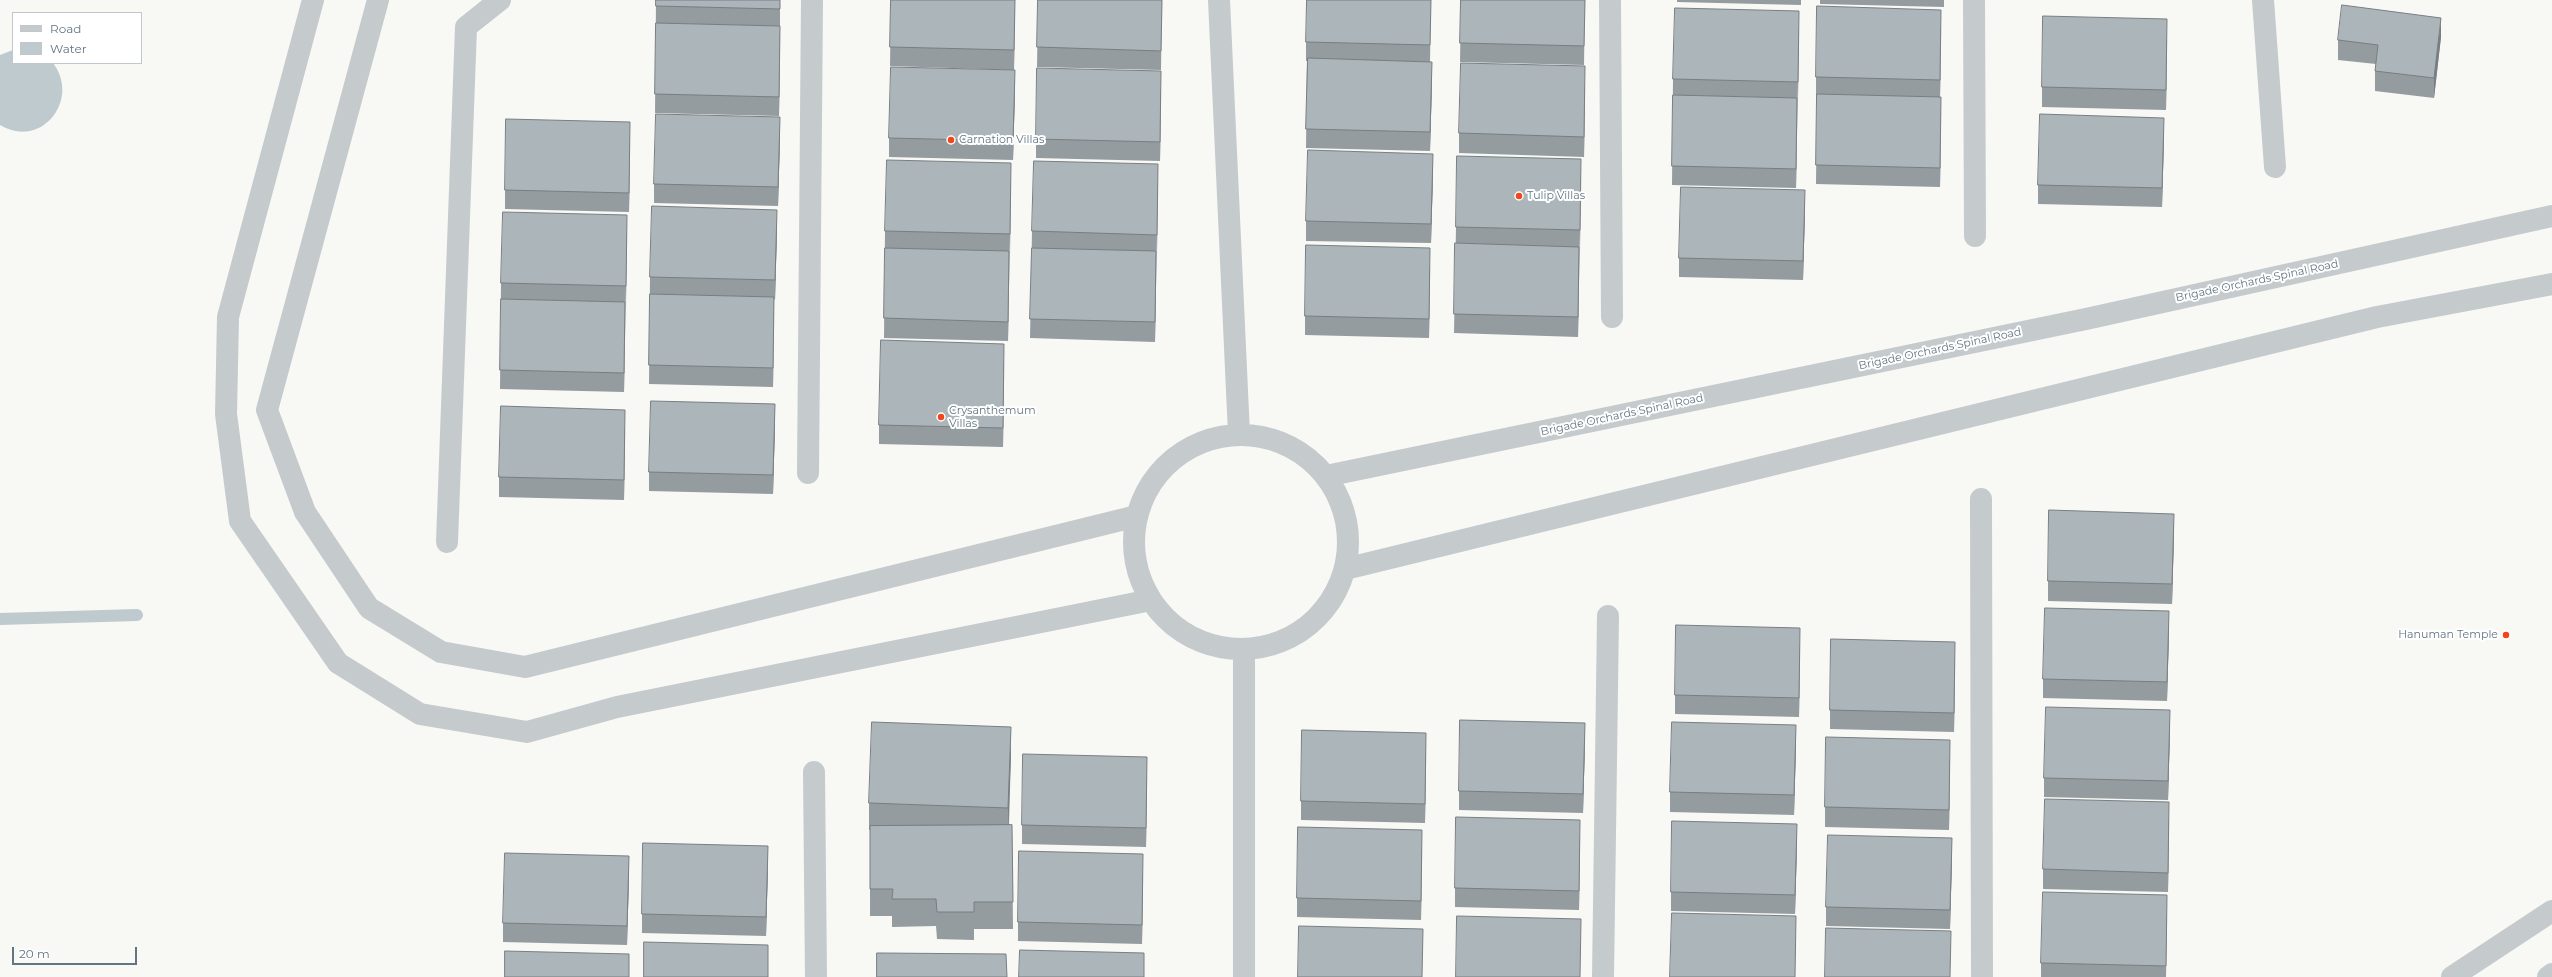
<!DOCTYPE html>
<html>
<head>
<meta charset="utf-8">
<style>
  body { margin:0 }
  #map { position:relative; width:2552px; height:977px; overflow:hidden; background:#f8f8f5; font-family:Montserrat,sans-serif }
  canvas { display:block }
  .legend { position:absolute; left:12px; top:12px; width:130px; height:52px; box-sizing:border-box; background:#fff; border:1px solid #c0c8cd; margin:0; padding:5px 7px; list-style:none; font-size:12px; color:#617582 }
  .legend li { display:flex; align-items:center; gap:8px; height:20px }
  .legend b { width:20px; border:1px solid #c0c8cd }
  .scale { position:absolute; left:12px; top:947px; width:125px; height:18px; box-sizing:border-box; border:2px solid #617582; border-top:0; padding-left:5px; font-size:12px; line-height:14px; white-space:nowrap; color:#617582; -webkit-text-stroke:3px #fff; paint-order:stroke }
</style>
</head>
<body>
<div id="map">
<canvas width="2552" height="977"></canvas>
<ul class="legend">
<li><b style="height:5px;background:#c5cacd"></b>Road</li>
<li><b style="height:11px;background:#becace"></b>Water</li>
</ul>
<div class="scale">20 m</div>
</div>
<script>
const g = document.querySelector('canvas').getContext('2d');
g.lineJoin = 'round';
function fillPath(path, color) {
  g.fillStyle = color;
  g.fill(path, 'evenodd');
}
function strokePath(path, color, width, dash) {
  g.strokeStyle = color;
  g.lineWidth = width;
  g.lineCap = dash ? 'butt' : 'round';
  g.setLineDash(dash || []);
  g.stroke(path);
}
function label(font, color, halo, rows, align = 'center') {
  g.font = font + ' Montserrat,sans-serif';
  g.lineWidth = 4;
  g.setLineDash([]);
  g.textBaseline = 'middle';
  g.strokeStyle = halo;
  g.fillStyle = color;
  for (const [text, x, y, turn = 0] of rows) {
    g.save();
    g.translate(x, y);
    g.rotate((+turn || 0) * Math.PI / 180);
    g.textAlign = isNaN(turn) ? turn : align;
    if (halo) g.strokeText(text, 0, 0);
    g.fillText(text, 0, 0);
    g.restore();
  }
}
const water = new Path2D(`
  M13,50V63H53C81,100 41,150 0,125V55Z`);
const stream = new Path2D(`
  M0,619L137,615`);
const street = new Path2D(`
  M313,0L228,317L226,414L240,521L338,663L420,714L527,732L617,707L1151,600
  M378,0L267,410L305,512L369,608L441,652L525,667L1137,516
  M1219,0L1239,434
  M1610,0L1612,317
  M1974,0L1975,236
  M2263,0L2275,167
  M1134 542a107 107 0 1 1 214 0a107 107 0 1 1-214 0Z
  M808,473L812,0
  M1326,476L2086,319L2552,216
  M1981,499L1982,977
  M447,542L466,27L500,0
  M1345,569L2377,317L2552,284
  M814,772L816,977
  M1244,977V650
  M1603,977L1608,616
  M2452,977L2552,911
  M2548,977L2552,974`);
const wall = new Path2D(`
  M656,0H780V46L779,116L655,113Z
  M891,0H1015L1014,70L890,66Z
  M1038,0H1162L1161,70L1037,67Z
  M1431,0L1430,62L1432,81L1430,151L1306,148L1307,61H1306V42Z
  M1461,0H1585L1584,65L1460,62Z
  M1677,0H1801V5L1677,2Z
  M1820,0H1944V7L1820,4Z
  M1941,29L1940,97L1941,116L1940,187L1816,184L1817,96H1816V77Z
  M1799,30L1796,188L1672,185L1673,79Z
  M2441,37L2434,98L2375,91V71L2376,64L2338,60V40Z
  M2167,39L2166,110L2042,107V87Z
  M1585,86L1584,157L1459,153V133Z
  M1015,89L1013,160L889,157V138Z
  M1161,90L1160,161L1036,158V139Z
  M780,136L778,206L654,203V184Z
  M2164,137L2162,207L2038,204V185Z
  M630,142L629,212L505,209V190Z
  M1433,173L1431,243L1306,241V221Z
  M1581,178L1578,337L1454,333L1456,227Z
  M1011,183L1008,341L884,338L885,231Z
  M1158,183L1155,342L1030,338L1032,231Z
  M1805,209L1803,280L1679,277V258Z
  M777,229L775,300L774,299L773,387L649,384L650,277Z
  M627,234L624,392L500,389L501,283Z
  M1430,267L1429,338L1305,335V316Z
  M1004,363L1003,447L879,444V425Z
  M775,424L773,494L649,491V472Z
  M625,429L624,500L499,497V477Z
  M2174,533L2172,604L2048,601V581Z
  M2169,631L2167,701L2043,698V679Z
  M1800,647L1799,717L1675,714V695Z
  M1955,662L1954,732L1830,729V710Z
  M2170,729L2168,800L2044,797V778Z
  M1585,742L1583,813L1459,810V791Z
  M1796,744L1794,815L1670,812V792Z
  M1426,752L1425,823L1301,820V801Z
  M1011,754L1009,825H1012L1013,929H974V940L937,939L936,926L892,927V916H870V830H869V803Z
  M1950,759L1949,830L1825,827V807Z
  M1147,776L1146,847L1022,844V825Z
  M2169,821L2168,892L2043,889V869Z
  M1580,839L1579,910L1455,907V888Z
  M1797,843L1795,914L1671,911V892Z
  M1422,849L1421,920L1297,917V898Z
  M1952,858L1950,929L1826,926V907Z
  M768,865L766,936L642,933V914Z
  M1143,874L1142,944L1018,941V922Z
  M629,875L627,945L503,942V923Z
  M2167,915L2166,977H2041V963Z`);
const shadedWall = new Path2D(`
  M1015,0L1014,70V50Z
  M1941,10V29L1940,99V80Z
  M1799,11V30L1798,101V82Z
  M2441,18V37L2434,98V78Z
  M2167,19V39L2166,110V90Z
  M780,26V46L779,116V97Z
  M1432,62V81L1430,151V132Z
  M1585,66V86L1584,157V137Z
  M1015,70V89L1013,160V141Z
  M1161,71V90L1160,161V142Z
  M1941,97V116L1940,187V168Z
  M1797,98V117L1796,188V169Z
  M780,117V136L778,206V187Z
  M2164,118V137L2162,207V188Z
  M630,122V142L629,212V193Z
  M1433,154V173L1431,243V224Z
  M1581,159V178L1580,249V230Z
  M1011,163V183L1010,254V234Z
  M1158,164V183L1157,254V235Z
  M1805,190V209L1803,280V261Z
  M777,210V229L775,300V280Z
  M627,215V234L626,305V286Z
  M1579,247V266L1578,337V317Z
  M1430,248V267L1429,338V319Z
  M1009,251V270L1008,341V322Z
  M1156,251V271L1155,342V322Z
  M774,297V317L773,387V368Z
  M625,302V321L624,392V373Z
  M1004,344V363L1003,447V428Z
  M775,404V424L773,494V475Z
  M625,410V429L624,500V480Z
  M2174,514V533L2172,604V584Z
  M2169,611V631L2167,701V682Z
  M1800,628V647L1799,717V698Z
  M1955,642V662L1954,732V713Z
  M2170,710V729L2168,800V781Z
  M1585,723V742L1583,813V794Z
  M1796,725V744L1794,815V795Z
  M1011,727V754L1008,835V808Z
  M1426,733V752L1425,823V804Z
  M1950,740V759L1949,830V810Z
  M1147,757V776L1146,847V828Z
  M2169,802V821L2168,892V873Z
  M1580,820V839L1579,910V891Z
  M1797,824V843L1795,914V895Z
  M1422,830V849L1421,920V901Z
  M1952,838V858L1950,929V910Z
  M768,846V865L766,936V917Z
  M1143,854V874L1142,944V925Z
  M629,856V875L627,945V926Z
  M2167,895V915L2166,977Z`);
const building = new Path2D(`
  M656,0H780V9L656,6Z
  M891,0H1015L1014,50L890,47Z
  M1038,0H1162L1161,51L1037,47Z
  M1307,0H1431L1430,45L1306,42Z
  M1461,0H1585L1584,46L1460,43Z
  M2342,5L2441,18L2434,78L2375,71L2378,45L2338,40Z
  M1817,6L1941,10L1940,80L1816,77Z
  M1675,8L1799,11L1798,82L1673,79Z
  M2043,16L2167,19L2166,90L2042,87Z
  M656,23L780,26L779,97L655,94Z
  M1308,58L1432,62L1430,132L1306,129Z
  M1461,63L1585,66L1584,137L1459,133Z
  M891,67L1015,70L1013,141L889,138Z
  M1037,68L1161,71L1160,142L1036,139Z
  M1817,94L1941,97L1940,168L1816,165Z
  M1673,95L1797,98L1796,169L1672,166Z
  M656,114L780,117L778,187L654,184Z
  M2040,114L2164,118L2162,188L2038,185Z
  M506,119L630,122L629,193L505,190Z
  M1308,150L1433,154L1431,224L1306,221Z
  M1457,156L1581,159L1580,230L1456,227Z
  M887,160L1011,163L1010,234L885,231Z
  M1034,161L1158,164L1157,235L1032,231Z
  M1681,187L1805,190L1803,261L1679,258Z
  M652,206L777,210L775,280L650,277Z
  M503,212L627,215L626,286L501,283Z
  M1455,243L1579,247L1578,317L1454,314Z
  M1306,245L1430,248L1429,319L1305,316Z
  M885,248L1009,251L1008,322L884,318Z
  M1032,248L1156,251L1155,322L1030,319Z
  M650,294L774,297L773,368L649,365Z
  M501,299L625,302L624,373L500,370Z
  M881,340L1004,344L1003,428L879,425Z
  M651,401L775,404L773,475L649,472Z
  M501,406L625,410L624,480L499,477Z
  M2049,510L2174,514L2172,584L2048,581Z
  M2045,608L2169,611L2167,682L2043,679Z
  M1676,625L1800,628L1799,698L1675,695Z
  M1831,639L1955,642L1954,713L1830,710Z
  M2046,707L2170,710L2168,781L2044,778Z
  M1460,720L1585,723L1583,794L1459,791Z
  M872,722L1011,727L1008,808L869,803Z
  M1672,722L1796,725L1794,795L1670,792Z
  M1302,730L1426,733L1425,804L1301,801Z
  M1826,737L1950,740L1949,810L1825,807Z
  M1023,754L1147,757L1146,828L1022,825Z
  M2045,799L2169,802L2168,873L2043,869Z
  M1456,817L1580,820L1579,891L1455,888Z
  M1672,821L1797,824L1795,895L1671,892Z
  M1012,825L1013,902H974V912H937L936,899H892L893,889H870V826Z
  M1298,827L1422,830L1421,901L1297,898Z
  M1828,835L1952,838L1950,910L1826,907Z
  M643,843L768,846L766,917L642,914Z
  M1019,851L1143,854L1142,925L1018,922Z
  M505,853L629,856L627,926L503,923Z
  M2043,892L2167,895L2166,966L2041,963Z
  M1672,913L1796,916L1795,977H1670Z
  M1457,916L1581,919L1580,977H1456Z
  M1299,926L1423,929L1422,977H1298Z
  M1826,928L1951,931L1950,977H1825Z
  M644,942L768,945V977H644Z
  M1020,950L1144,953V977H1019Z
  M505,951L629,954V977H505Z
  M877,953L1006,954L1007,977H877Z`);
const markers = [
  [951,140,4,"#f0461c"],
  [1519,196,4,"#f0461c"],
  [941,417,4,"#f0461c"],
  [2506,635,4,"#f0461c"]
];
const poiNames = [
  ["Carnation Villas",959,140],
  ["Tulip Villas",1527,196],
  ["Crysanthemum",949,411],
  ["Villas",949,424],
  ["Hanuman Temple",2498,635,"right"]
];
const streetNames = [
  ["Brigade Orchards Spinal Road",2257,281,-12],
  ["Brigade Orchards Spinal Road",1940,349,-12],
  ["Brigade Orchards Spinal Road",1622,415,-12]
];
fillPath(water, '#becace');
strokePath(stream, '#becace', 12);
strokePath(street, '#c5cacd', 22);
fillPath(wall, '#949ca0');
fillPath(shadedWall, '#787f82');
fillPath(building, '#acb5ba');
strokePath(building, '#787f82', 1);
for (const [x, y, r, color] of markers) {
  const dot = new Path2D();
  dot.arc(x, y, r, 0, 2 * Math.PI);
  g.fillStyle = color;
  g.fill(dot);
  strokePath(dot, '#fff', 1.5);
}
label('11px', '#617582', '#fff', poiNames, 'left');
label('11px', '#617582', '#fff', streetNames);
</script>
</body>
</html>
